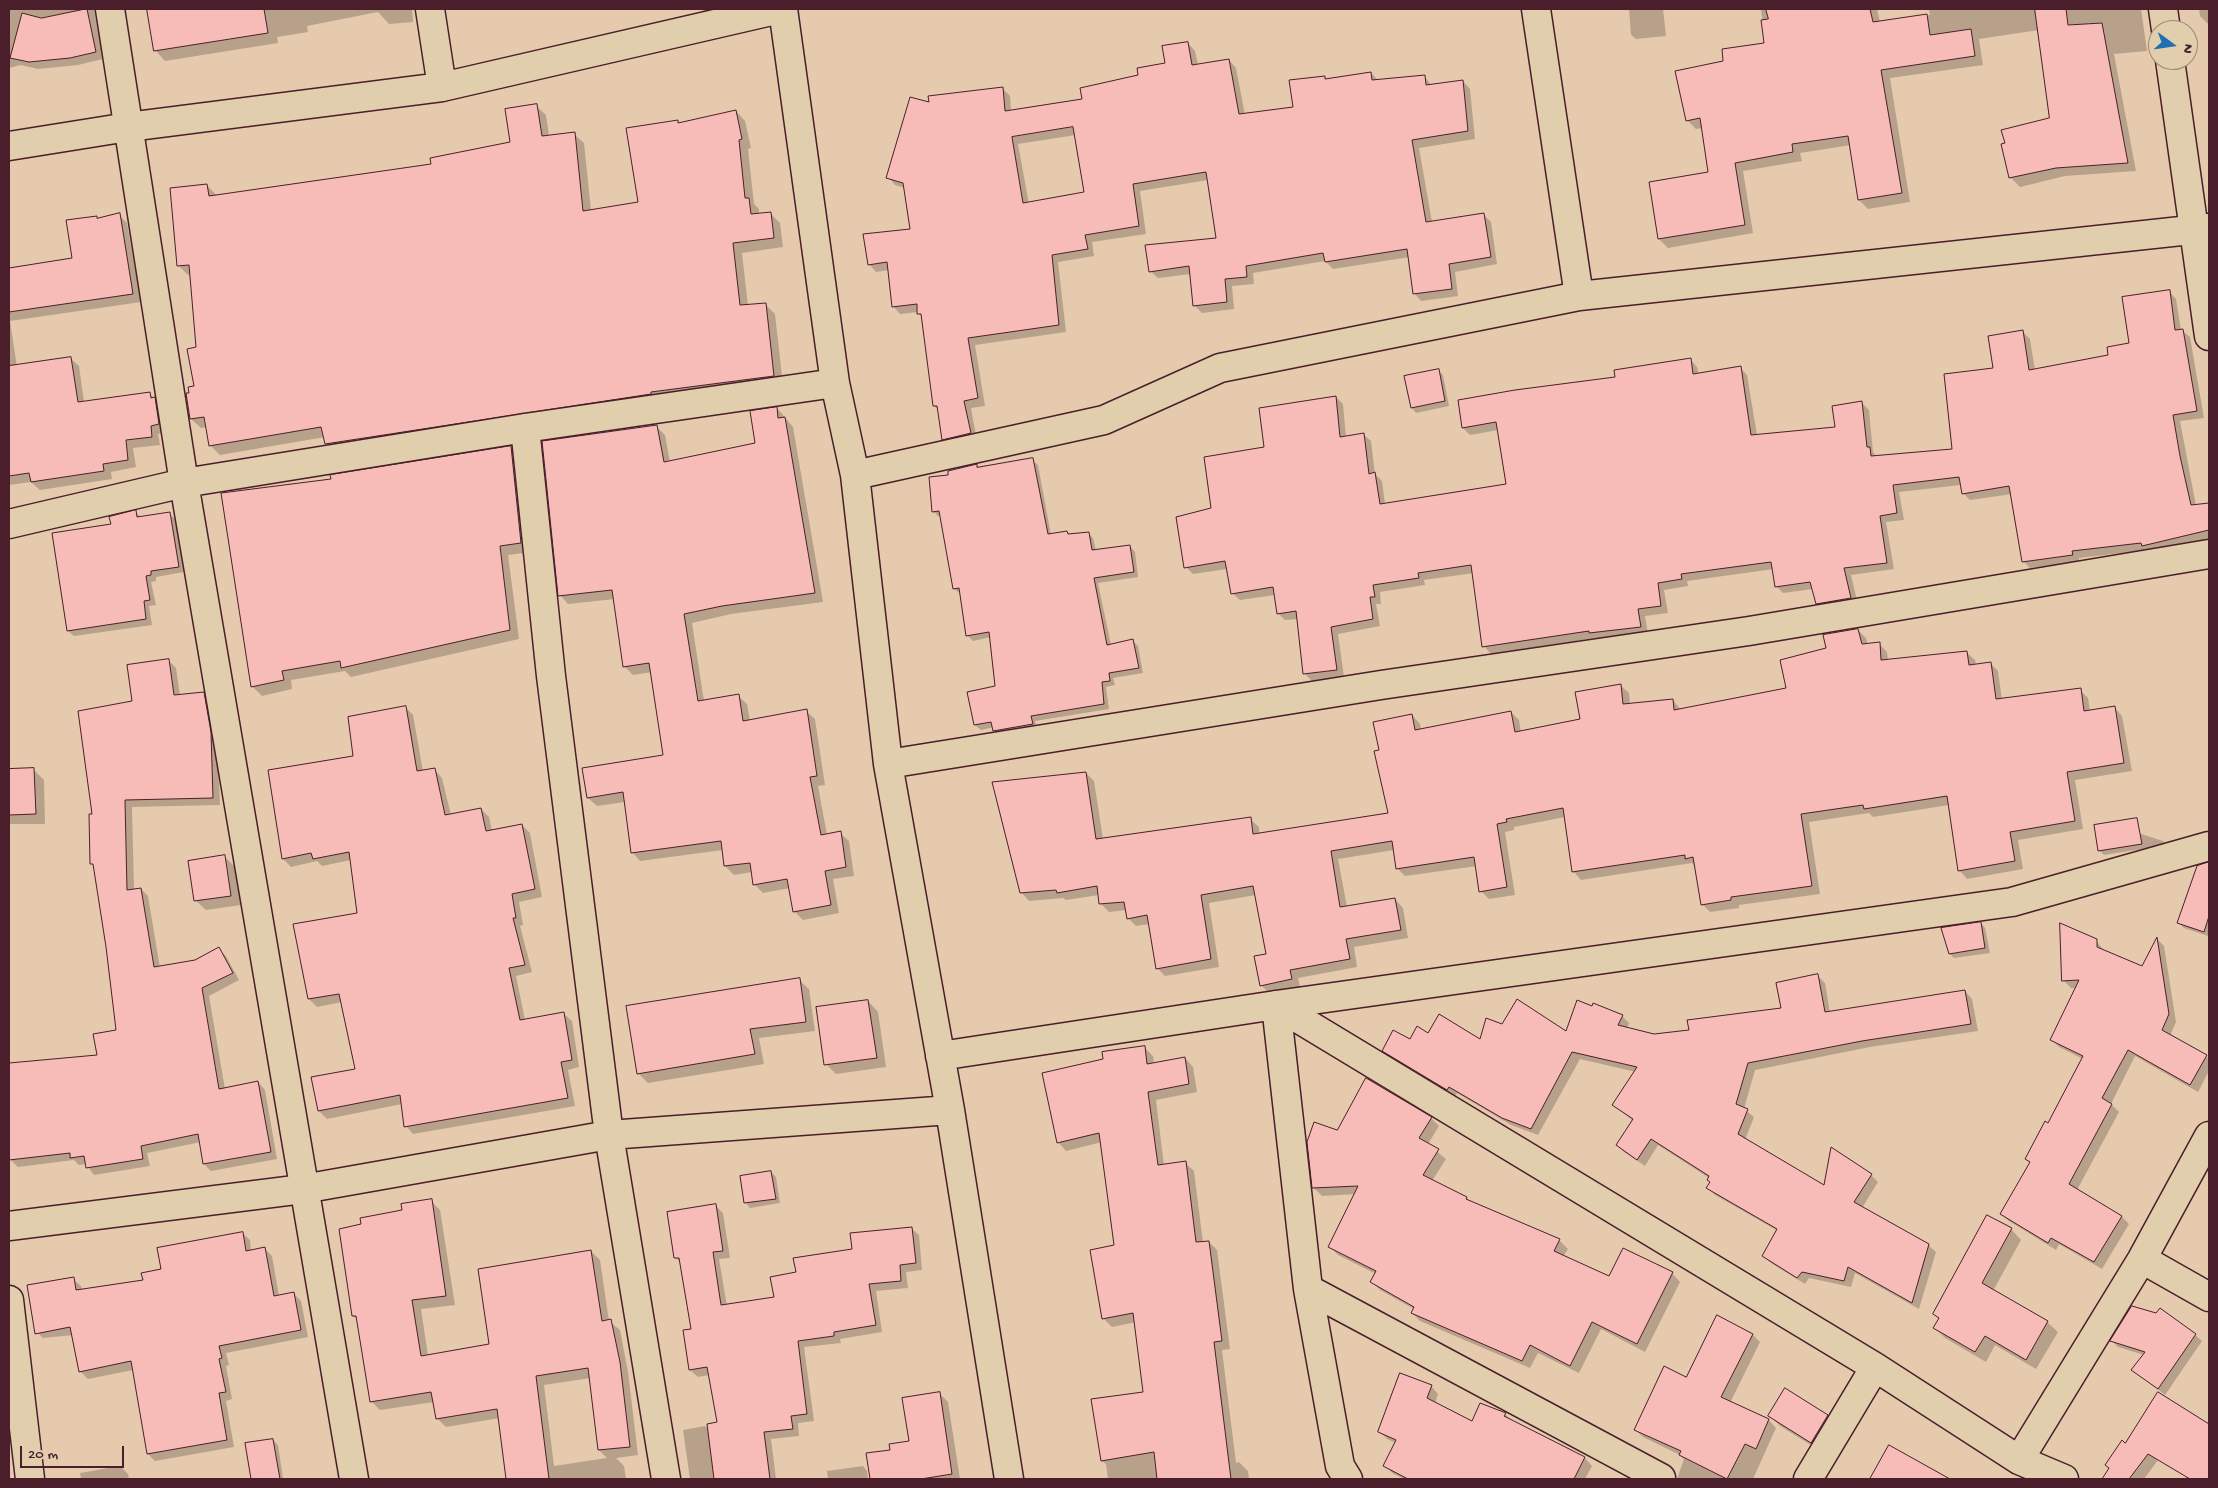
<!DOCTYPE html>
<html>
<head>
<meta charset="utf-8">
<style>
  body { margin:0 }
  #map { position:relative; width:2218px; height:1488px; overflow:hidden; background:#e5caae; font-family:"Gochi Hand",sans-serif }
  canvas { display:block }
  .frame { position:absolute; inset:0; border:10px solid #4a1f2b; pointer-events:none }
  .north { position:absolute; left:2148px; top:20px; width:50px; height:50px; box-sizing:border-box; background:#e0ceac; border:1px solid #a48878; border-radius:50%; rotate:104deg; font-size:14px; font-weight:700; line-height:20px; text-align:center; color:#4a1f2b }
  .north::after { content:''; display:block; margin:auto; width:18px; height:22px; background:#1f6fb2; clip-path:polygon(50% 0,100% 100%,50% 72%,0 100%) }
  .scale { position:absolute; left:20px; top:1446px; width:104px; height:22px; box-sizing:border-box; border:2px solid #4a1f2b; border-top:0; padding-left:6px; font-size:15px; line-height:18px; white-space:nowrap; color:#4a1f2b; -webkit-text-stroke:4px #e0ceac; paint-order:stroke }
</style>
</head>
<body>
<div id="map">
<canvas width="2218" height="1488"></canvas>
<div class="frame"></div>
<div class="north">N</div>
<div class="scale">20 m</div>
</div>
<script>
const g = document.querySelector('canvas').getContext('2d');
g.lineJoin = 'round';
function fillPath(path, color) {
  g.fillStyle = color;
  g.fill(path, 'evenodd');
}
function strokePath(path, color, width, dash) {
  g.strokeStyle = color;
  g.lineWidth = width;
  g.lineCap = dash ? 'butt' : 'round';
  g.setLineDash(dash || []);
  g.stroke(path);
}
const shadow = new Path2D(`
  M9,9H94L103,59L78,65L38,69L21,65L9,68Z
  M147,9H412L413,22L389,24L378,12L307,26L308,32L277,37L278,43L165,61L155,50Z
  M702,9H723L710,19Z
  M1629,9H1663L1666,36L1636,39L1631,35Z
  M1761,9H1877L1880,22L1930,15L1929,9H2141L2147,51L2114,54L2136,171L2065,176L2020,187L2011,178L2003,145L2050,119L2039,30L1979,39L1983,65L1890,78L1910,202L1868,209L1859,200L1851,145L1800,153L1802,161L1743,171L1753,233L1668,248L1659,239L1650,183L1710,173L1703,128L1696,129L1687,120L1725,62L1765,44Z
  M2199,9H2209V25L2200,16Z
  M1188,43L1195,51L1198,65L1229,60L1236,68L1245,115L1294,108L1324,77L1327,80L1371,73L1379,81L1424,76L1432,86L1463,81L1470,89L1475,139L1419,148L1432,222L1484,215L1491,222L1497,264L1455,272L1458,296L1421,301L1414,293L1410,257L1333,269L1325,261L1253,273L1254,284L1232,286L1234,309L1202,313L1194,305L1191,274L1158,278L1150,271L1217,239L1208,180L1140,191L1146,234L1092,242L1094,256L1058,262L1066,332L975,345L985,406L971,408L977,441L951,447L944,439L939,410L934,406L923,318L918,312L900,314L893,306L889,270L876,272L869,264L911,230L905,188L895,185L888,177L930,104L1002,88L1010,96L1011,111L1084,100L1167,64ZM1076,135L1085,193L1029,204L1018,144Z
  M536,106L546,115L549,136L574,134L584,143L591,211L639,203L677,121L680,124L736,111L745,121L751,148L748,149L754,204L759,209V214L770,213L780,223L783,247L742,253L748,306L765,304L775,314L783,385L336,454L326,444L325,437L220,455L210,445L207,427L201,428L191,419L190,394L195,388L197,349L191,275H188L178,265L207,185L217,196L433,165L511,143Z
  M119,215L127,223L141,302L10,321L17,367L70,358L79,366L84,402L150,394L163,407L167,432L158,434L160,445L133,448L136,467L111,472L112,479L40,490L31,482L9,485V269L73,259L96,217L98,219Z
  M2169,291L2176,299L2181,330L2190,337L2204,418L2180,421L2196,506L2209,505V539L2150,553L2148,550L2079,558V562L2030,568L2023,561L2012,494L1970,500L1963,493L1961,485L1899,492L1904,520L1886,522L1894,569L1851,575L1858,605L1824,611L1817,603L1813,589L1783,593L1776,586L1774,569L1687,581L1688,586L1664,590L1668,613L1645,616L1648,634L1597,640L1595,638L1491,654L1484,646L1474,573L1424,580L1425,585L1380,592L1381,604H1376L1380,626L1338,634L1344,677L1312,681L1305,674L1298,619L1285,620L1278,613L1275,595L1240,600L1232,593L1227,569L1193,574L1186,567L1213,509L1265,448L1336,397L1343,404L1346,437L1363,434L1371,441L1375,474L1382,481L1385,504L1507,485L1498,430L1470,435L1463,428L1617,378L1690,359L1697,367L1699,375L1740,368L1747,375L1757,435L1836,428L1862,403L1869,410L1873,452L1877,457L1953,451L1994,369L2023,332L2030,339L2035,371L2110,356L2130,344Z
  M1438,370L1443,375L1449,406L1416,413L1412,408L1405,377Z
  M777,408L793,427L823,602L731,614L692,623L704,701L738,696L747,704L750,721L806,711L815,719L825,785L818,786L827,835L840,833L849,841L854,876L833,879L839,913L803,920L794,911L790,888L763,893L754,884L752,872L734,875L725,866L723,850L640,861L632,852L625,802L597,806L588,798L665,756L652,672L633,675L624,666L615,599L568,604L560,595L656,426L665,435L670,462L756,444Z
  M511,447L520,457L530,552L508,555L519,639L351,677L345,671L291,680L292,689L262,696L252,686L332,480Z
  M1032,460L1038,465L1051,535L1067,532L1070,535L1088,533L1093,538L1096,551L1130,546L1135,552L1138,577L1098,583L1111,645L1133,641L1138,646L1143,673L1113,678L1115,685L1106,687L1109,709L1035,721L1037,729L1000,736L994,727L981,730L975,725L997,687L991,637L973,641L967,635L961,594L954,589L941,516H938L933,511L950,476L976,465L979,468Z
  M135,512L141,517L169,513L175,519L184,572L156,577V581L151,582L156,605L149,606L152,625L74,636L68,631Z
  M1858,630L1866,638L1868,645L1879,644L1887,652L1888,660L1966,652L1975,660L1976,665L1990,663L1998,671L2002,700L2080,690L2088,698L2090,711L2114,707L2122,716L2132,771L2075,780L2083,829L2018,840L2023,869L1967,879L1959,870L1949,805L1873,817L1869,813L1809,822L1820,894L1739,905V908L1710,912L1702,904L1695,866L1692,863L1581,880L1573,871L1565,817L1514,827V830L1505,832L1515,895L1489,899L1481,891L1477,866L1405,876L1397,868L1394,850L1338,859L1347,907L1395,899L1403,908L1408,938L1354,947L1357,967L1298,978L1300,987L1269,993L1261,985L1267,955L1256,895L1209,903L1219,967L1165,976L1157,968L1150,924L1136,926L1128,918L1126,910L1109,912L1101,904L1099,895L1066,900L1063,898L1029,901L1021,892L1086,773L1094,781L1103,839L1250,819L1259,827V834L1390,814L1380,751L1412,715L1420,724L1421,730L1511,712L1519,720L1521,732L1581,720L1620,685L1629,693L1630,705L1673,700L1681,710L1788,689L1827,649Z
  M168,660L176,668L180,696L203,694L211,701L217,740L220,805L132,807L134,890L141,889L148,896L160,968L196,961L219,949L226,956L239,980L209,996L225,1089L258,1082L265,1090L277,1159L211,1171L204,1164L201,1142L147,1153L150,1166L94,1175L86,1164L79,1165L74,1160L18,1167L11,1160L9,1064L99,1056L118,1031L107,947L94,866L92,863L94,815L133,702Z
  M405,707L413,715L423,771L435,770L442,778L451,815L481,809L489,817L492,831L522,825L530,833L542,897L519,902L523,925L520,926L532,972L516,976L525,1020L564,1014L572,1021L579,1067L568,1070L575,1106L413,1134L406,1126L402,1104L327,1119L319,1111L356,1070L342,1002L317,1007L309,999L295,925L358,914L351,860L322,866L317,861L291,867L283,859L270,771L355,757Z
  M9,770H34L44,780L45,824H9Z
  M2110,824L2163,841L2167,845L2104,855L2100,851Z
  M225,857L235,867L241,905L206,910L195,900Z
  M2209,863V934L2208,936L2184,928L2179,923L2197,867Z
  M1981,923L1985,928L1990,953L1954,958L1950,954Z
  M2157,939L2164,946L2176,1022L2170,1036L2206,1056L2209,1059V1071L2198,1092L2135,1056L2111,1104L2119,1112L2077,1190L2121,1216L2129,1224L2102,1269L2059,1244L2056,1250L2009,1221L2001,1214L2031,1164L2026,1159L2048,1124L2083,1059L2059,1047L2052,1040L2077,988H2071L2063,980L2096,940L2104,951L2143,967Z
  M1818,976L1825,983L1830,1013L1965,991L1972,999L1978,1031L1870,1047L1755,1070L1744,1109L1754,1117L1745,1140L1825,1187L1871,1175L1878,1182L1862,1208L1928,1245L1936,1252L1919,1309L1855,1273L1851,1287L1809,1278L1805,1284L1771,1263L1763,1256L1778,1231L1715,1195L1708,1188L1711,1182L1709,1178L1658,1145L1645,1166L1624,1152L1617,1145L1633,1121L1614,1105L1636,1072L1580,1059L1538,1135L1511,1125L1457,1093L1455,1097L1390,1058L1383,1050L1428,1034L1480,1041L1503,1026L1567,1033L1622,1016L1629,1023L1627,1029L1654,1035L1690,1031L1782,1009Z
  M799,980L809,989L815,1031L759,1038L764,1064L648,1083L638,1073Z
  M868,1001L878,1012L886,1067L836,1074L826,1064Z
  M1144,1047L1153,1056L1154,1064L1185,1058L1193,1067L1197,1092L1156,1100L1164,1166L1185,1163L1194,1171L1203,1243L1209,1242L1217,1250L1230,1349L1222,1350L1236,1463L1239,1462L1248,1471L1249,1479H1108L1106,1464L1102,1461L1144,1393L1136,1322L1112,1327L1104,1319L1115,1246L1102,1142L1066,1151L1058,1142L1105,1060Z
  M1431,1118L1439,1126L1428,1144L1446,1159L1432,1181L1467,1198L1471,1203L1559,1240L1568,1249L1563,1257L1610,1278L1672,1273L1680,1282L1645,1352L1601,1329L1579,1373L1538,1353L1530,1368L1420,1321L1412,1313L1414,1309L1380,1290L1372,1282L1376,1274L1338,1255L1330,1247L1356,1194L1322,1196L1314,1188L1337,1132Z
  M771,1172L776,1177L780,1203L750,1208L746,1203Z
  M431,1201L440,1210L455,1305L421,1309L428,1356L490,1345L591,1251L600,1260L609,1321L620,1330L628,1372L638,1455L616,1458L624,1466L626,1479H501L507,1478L500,1418L446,1427L437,1418L434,1402L380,1410L371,1401L358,1320L353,1316L363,1225ZM591,1378L599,1450L607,1458L554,1466L544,1385Z
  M716,1206L723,1213L730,1258L719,1259L727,1306L776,1298L797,1273L911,1228L919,1235L922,1270L906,1272L908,1288L876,1291L882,1332L840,1339L841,1343L804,1347L814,1421L798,1423L799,1436L771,1439L776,1479H690L683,1430L705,1426L709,1430L719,1423L710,1375L698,1377L690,1370L685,1331L692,1330L681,1263L676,1258Z
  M2011,1229L2021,1240L1993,1291L2047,1322L2058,1332L2036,1369L1995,1345L1986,1362L1945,1338L1935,1328L1940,1320L1934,1314Z
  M242,1233L250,1240L251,1251L264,1248L272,1256L279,1296L293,1293L301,1301L308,1337L226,1353L229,1365L226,1366L232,1399L226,1401L234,1447L155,1461L148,1454L133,1370L88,1379L80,1371L73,1335L43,1338L36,1331L73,1279L81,1286L82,1290L144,1281Z
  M1753,1335L1760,1342L1730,1403L1769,1420L1776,1428L1753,1479H1677L1684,1459L1680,1455L1643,1437L1635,1429L1687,1378Z
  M2195,1335L2202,1341L2165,1395L2133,1370L2144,1355L2118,1347L2112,1341Z
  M1431,1386L1438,1394L1435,1404L1472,1423L1505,1414L1512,1421L1585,1458L1592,1466L1585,1479H1545L1524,1469L1520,1479H1404L1392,1473L1385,1465L1396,1443L1387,1439L1380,1432Z
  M939,1393L948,1402L960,1479H913L906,1442H911Z
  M1770,1416H1827L1837,1426L1822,1452L1780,1426Z
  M2190,1417L2144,1479H2104L2126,1445Z
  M2209,1434V1479H2190L2187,1476Z
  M273,1440L278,1445L283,1479H252L247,1444Z
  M1889,1447L1928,1472L1924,1479H1871Z
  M120,1466L128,1474L129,1479H81L80,1473Z
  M863,1466L867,1471L868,1479H828L827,1471Z`);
const building = new Path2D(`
  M87,9L96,52L70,58L29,62L10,58L22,13L41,18Z
  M147,9H264L268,33L154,51Z
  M1766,9H1870L1873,22L1927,14L1930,35L1971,29L1975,56L1881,70L1902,193L1858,200L1848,136L1792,144L1793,152L1735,163L1745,225L1658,239L1649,182L1708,172L1700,118L1686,121L1675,71L1723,61L1722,49L1764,43L1761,20L1768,19Z
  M2035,9H2066L2068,25L2102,23L2128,163L2056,168L2009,178L2001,144L2005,143L2001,130L2049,118Z
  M1188,42L1192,65L1229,59L1239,114L1293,107L1289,80L1325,76V79L1371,72L1372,80L1425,75L1426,85L1463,80L1468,131L1412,140L1426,222L1484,213L1491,257L1449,264L1452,289L1413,294L1407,249L1325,262L1323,253L1246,266L1247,277L1225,279L1227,302L1193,306L1189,266L1149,272L1145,245L1216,238L1206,172L1133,184L1139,226L1085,235L1088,249L1052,255L1059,325L968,338L978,398L964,401L971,433L942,440L937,406H933L921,314H917V304L892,307L887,262L868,265L863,234L910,229L903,183L886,178L910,97L929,102L928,96L1003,87L1005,111L1082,99L1080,88L1138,75L1137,68L1165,63L1162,46ZM1073,127L1084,192L1023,203L1012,137Z
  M537,104L542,136L575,132L583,211L638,202L626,128L678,120V123L736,110L742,139L739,140L745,198H749L751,214L771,212L774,238L733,243L740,305L766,303L774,376L651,392V394L325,444L321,427L209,446L204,417L190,419L186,393H189L188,387L194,386L187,349L196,347L189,265L177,266L170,188L207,184L209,196L431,164L430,158L510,142L505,109Z
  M120,213L133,294L9,312V268L72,258L66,220L97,216V218Z
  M2170,290L2175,330L2183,329L2197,411L2173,415L2180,456L2191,505L2209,503V530L2142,546L2141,543L2072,551L2073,555L2022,562L2009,486L1962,494L1959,477L1893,485L1897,513L1880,516L1887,563L1844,568L1851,598L1816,604L1810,582L1775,587L1771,562L1681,574L1682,579L1658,583L1661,606L1638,609L1641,627L1589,633V631L1482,647L1471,565L1418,573L1419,578L1373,585L1375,597H1370L1373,619L1331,627L1337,670L1303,674L1296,611L1277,614L1273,587L1231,594L1225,561L1184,568L1176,517L1211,508L1204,457L1264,447L1259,408L1336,396L1340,437L1364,433L1369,474L1375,472L1380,504L1506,484L1496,422L1462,428L1458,400L1515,390L1615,377L1614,370L1691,358L1693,374L1741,366L1751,435L1835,427L1832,406L1862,401L1867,447H1870L1871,456L1952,449L1944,374L1993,368L1988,336L2023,330L2029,370L2108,355L2107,347L2129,343L2122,297Z
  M71,357L78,402L150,392L151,398L155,397L159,424L151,426L152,437L126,440L128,460L103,464L104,471L31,482L29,473L9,476V366Z
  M1439,369L1445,401L1411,408L1404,376Z
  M777,407L778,418L785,417L815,593L722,606L684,614L698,701L739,694L743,721L807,709L817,776L810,777L821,835L841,831L846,867L825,871L831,905L793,912L787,879L753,885L750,863L724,866L721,841L631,853L623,792L587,798L582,768L663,755L649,663L623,667L612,590L558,596L542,441L657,425L664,462L755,443L750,411Z
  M511,446L521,543L500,546L510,630L341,668L340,661L282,671L284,680L251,687L221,493L331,479L330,475Z
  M1033,458L1048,534L1067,531L1068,534L1089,532L1092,550L1130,545L1134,572L1094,578L1107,645L1133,639L1139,668L1109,673L1110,681L1102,682L1104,704L1031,716L1033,724L993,731L991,722L974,725L967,692L995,686L989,632L966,636L959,588L953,589L939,511L932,512L929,477L948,475V471L977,464V467Z
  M136,510L137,517L170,512L179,567L151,571V575L146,576L150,600L144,601L146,619L67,631L52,533L111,524L109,517Z
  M1858,629L1862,644L1880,642L1881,660L1967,651L1969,665L1991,662L1996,699L2081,688L2084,711L2115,706L2124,763L2067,772L2075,821L2010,832L2015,861L1958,871L1947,796L1864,809L1863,805L1801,814L1812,886L1731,897V900L1701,905L1693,857L1685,859V855L1572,872L1563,808L1506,819L1507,822L1497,824L1507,887L1479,892L1474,857L1396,869L1392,841L1331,851L1340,907L1395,898L1401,930L1346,939L1350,959L1290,970L1292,979L1260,986L1254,956L1266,954L1253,886L1201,895L1211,959L1156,969L1147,915L1127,919L1124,902L1099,904L1097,886L1057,893L1056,890L1020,893L992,782L1086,772L1096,839L1251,817L1253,834L1388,813L1374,751L1379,750L1373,722L1412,714L1415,730L1511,711L1515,732L1580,719L1575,692L1621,684L1623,704L1673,699L1674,710L1786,688L1780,660L1826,648L1823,635Z
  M169,659L174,695L204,692L211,732L213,798L125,800L127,890L141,888L154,967L195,960L219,947L233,973L202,988L219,1089L258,1081L271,1152L203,1164L198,1134L141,1146L143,1159L86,1168L84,1156L70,1158V1153L9,1160V1063L97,1055L93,1034L116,1030L106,947L93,864H90L89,814H92L78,711L132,701L127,665Z
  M406,706L417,771L435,768L445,815L481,808L486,831L522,824L535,889L512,894L516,918H513L525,965L509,968L520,1020L564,1012L572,1060L561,1062L568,1098L404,1127L400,1095L318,1111L311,1077L355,1069L339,994L308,999L293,924L357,913L349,852L313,859L311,853L282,859L268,770L353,756L348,717Z
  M34,768L36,814L9,815V769Z
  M2137,818L2142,844L2098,851L2094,825Z
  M225,855L231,896L194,901L188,861Z
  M2209,862V916L2204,932L2177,923L2197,866Z
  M1981,922L1985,948L1949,954L1941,928Z
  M2060,923L2097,939V947L2142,966L2157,937L2169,1014L2162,1030L2207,1055L2190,1085L2128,1050L2102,1098L2112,1104L2069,1184L2122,1216L2094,1262L2051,1238L2048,1243L2000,1214L2030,1162L2025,1159L2045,1121L2048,1123L2083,1056L2050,1040L2079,980L2062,981Z
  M1818,974L1825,1012L1965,990L1971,1024L1862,1041L1748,1063L1736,1104L1748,1109L1738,1134L1824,1185L1831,1147L1872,1174L1854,1202L1929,1244L1912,1303L1848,1267L1844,1281L1802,1272L1797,1278L1762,1256L1777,1229L1706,1188L1710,1182L1707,1180L1709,1176L1651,1139L1637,1160L1616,1145L1633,1119L1612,1105L1637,1067L1572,1052L1531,1129L1502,1118L1449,1087L1447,1090L1382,1051L1393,1030L1410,1039L1417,1026L1428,1033L1439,1014L1480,1039L1486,1018L1502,1024L1517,999L1566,1031L1577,1000L1592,1006L1593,1003L1623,1015L1618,1025L1654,1034L1689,1030L1687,1020L1781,1008L1776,983Z
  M800,978L806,1022L750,1029L755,1054L637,1074L626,1006Z
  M868,1000L877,1058L824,1065L816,1007Z
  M1145,1046L1147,1064L1185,1057L1189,1084L1148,1092L1158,1165L1186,1161L1196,1242L1209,1241L1222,1341L1214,1342L1231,1479H1157L1154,1452L1101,1461L1091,1399L1143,1392L1133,1313L1102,1319L1090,1250L1114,1245L1099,1133L1057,1143L1042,1073L1103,1059L1102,1052Z
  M1366,1078L1432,1117L1419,1138L1439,1149L1423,1175L1467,1197L1466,1199L1560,1239L1554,1251L1609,1276L1623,1248L1673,1272L1637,1344L1592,1322L1570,1366L1530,1345L1522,1361L1411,1313L1414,1307L1370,1282L1376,1271L1328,1247L1358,1186L1312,1188L1307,1142L1314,1122L1337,1130Z
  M771,1171L776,1199L744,1203L740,1176Z
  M432,1199L446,1296L412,1300L421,1356L489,1344L478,1269L591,1250L602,1321L611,1319L620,1362L630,1447L598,1450L588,1368L536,1376L549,1479H506L497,1409L436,1419L431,1392L370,1402L356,1316H352L339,1229L361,1224L360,1218L402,1210L401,1204Z
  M716,1204L723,1251L713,1252L721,1305L774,1297L770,1277L796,1272L793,1258L852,1249L850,1233L912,1227L916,1263L900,1265L901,1281L869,1284L876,1325L834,1332V1336L798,1341L807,1414L791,1416L793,1429L764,1432L770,1479H714L707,1424L717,1422L707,1367L689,1370L683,1330L691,1329L679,1258H674L667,1212Z
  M1987,1215L2012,1228L1982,1283L2048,1321L2026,1360L1985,1336L1975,1352L1933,1328L1939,1318L1933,1314Z
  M243,1232L246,1251L265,1247L274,1296L294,1292L301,1330L219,1346L222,1358L219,1359L226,1392L219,1393L227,1440L147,1454L131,1361L79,1372L70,1327L35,1334L27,1285L74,1277L76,1290L143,1280L141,1273L161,1269L157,1248Z
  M2132,1306L2156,1313L2160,1308L2196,1334L2158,1389L2131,1370L2145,1352L2110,1341Z
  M1717,1315L1753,1334L1721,1397L1769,1419L1756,1449L1745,1444L1727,1479L1679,1455L1681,1451L1634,1430L1664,1366L1686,1377Z
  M1400,1373L1432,1385L1427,1398L1472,1421L1480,1403L1506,1413L1504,1416L1585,1457L1574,1479H1408L1383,1466L1396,1440L1378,1432Z
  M1785,1388L1828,1415L1811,1443L1768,1416Z
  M940,1392L952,1474L921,1479H870L866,1453L890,1450L889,1444L909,1441L902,1398Z
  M2158,1392L2209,1424V1479H2190L2148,1454L2129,1479H2102L2109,1468L2105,1465L2122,1440L2125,1443Z
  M273,1439L280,1479H251L245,1443Z
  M1889,1445L1950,1479H1870Z`);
const minor = new Path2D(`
  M110,9L184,483L354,1479
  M430,9L442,87
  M783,9L835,383L855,475L888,764L950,1110L1009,1479
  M1536,9L1579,296
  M2163,9L2166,30
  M2170,60L2209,336
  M9,146L128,127L442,87L780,9
  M525,428L551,676L609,1135L666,1479
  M855,475L1104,420L1220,368L1579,296L2209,228
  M9,524L184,483L525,428L835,383
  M888,764L1381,685L1749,631L2209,554
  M1276,1005L1875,1367L2019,1460L2064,1479
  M1276,1005L1308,1289L1340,1466L1348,1479
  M940,1056L1276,1005L2012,902L2209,846
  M9,1226L303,1189L609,1135L950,1110
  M2142,1259L2209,1297
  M1308,1289L1661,1478
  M9,1300L30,1479
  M2019,1460L2142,1259L2209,1136
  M1808,1479L1875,1367`);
fillPath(shadow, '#0003');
fillPath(building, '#f7bbb8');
strokePath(building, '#4a1f2b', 1);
strokePath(minor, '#4a1f2b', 31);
strokePath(minor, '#e0ceac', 28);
</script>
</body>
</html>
